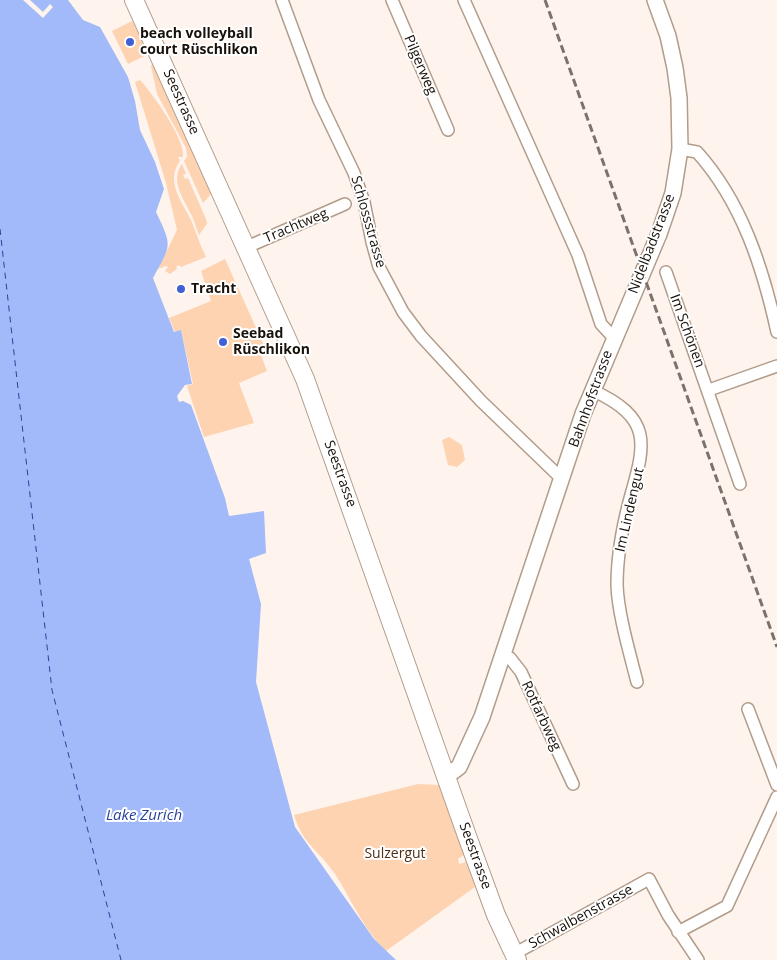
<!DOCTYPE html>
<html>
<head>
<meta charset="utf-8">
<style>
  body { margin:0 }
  canvas { display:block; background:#fef4ed }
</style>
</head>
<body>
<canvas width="777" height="960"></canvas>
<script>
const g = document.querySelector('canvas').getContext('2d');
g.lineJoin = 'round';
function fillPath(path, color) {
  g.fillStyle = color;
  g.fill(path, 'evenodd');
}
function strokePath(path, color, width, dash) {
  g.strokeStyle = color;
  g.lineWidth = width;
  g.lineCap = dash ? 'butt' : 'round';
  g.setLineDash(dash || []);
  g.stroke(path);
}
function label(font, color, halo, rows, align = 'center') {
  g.font = font + ' "Open Sans",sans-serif';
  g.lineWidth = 4;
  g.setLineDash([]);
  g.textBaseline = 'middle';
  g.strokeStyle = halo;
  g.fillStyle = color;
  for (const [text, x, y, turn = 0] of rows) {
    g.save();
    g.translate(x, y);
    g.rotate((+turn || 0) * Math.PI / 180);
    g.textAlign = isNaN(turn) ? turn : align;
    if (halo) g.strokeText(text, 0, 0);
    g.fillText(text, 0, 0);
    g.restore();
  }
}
const green = new Path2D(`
  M132,21L149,54L128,64L112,31Z
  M153,62L212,193L203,203L184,161L187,157L186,148L157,94L151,66Z
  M140,80C152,93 186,140 183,157H178L180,161C165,181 182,202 191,220C196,232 200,245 206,257L181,267L179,265L176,267L177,269L170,274L165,271L168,267L166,266L158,269L177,230L166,183L135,82Z
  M182,164L186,174L183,175L185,179L188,178L206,219L207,224L199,235C196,229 195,222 192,216C185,201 169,181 182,164Z
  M225,259L267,352L261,355L267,371L239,383L254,423L204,437L187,386L193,384L181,330L175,332L169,318L211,301L201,271Z
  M449,437L462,445L465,460L457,467L448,465L442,440Z
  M418,784L439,785L464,855L458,859L459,864L466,862L475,887L386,951C363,929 352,900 335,874C319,850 303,845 294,815Z`);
const water = new Path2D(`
  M0,0H68L83,20L100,27L128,77L135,101L140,130L155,162L164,189L156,212C173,247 171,245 153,278L174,332L181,330L192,384L185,385L177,396L179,402L183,401L191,405L225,498L229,516L264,511L266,553L249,559L261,604L256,682L295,827L374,939L396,960H0Z`);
const pier = new Path2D(`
  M23,0H30L43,12L50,4L53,7L43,18Z`);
const ferry = new Path2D(`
  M0,229L52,690L121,960`);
const street = new Path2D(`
  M282,0L319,100L354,173L364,202L372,242L379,267L403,312L421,336L481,401L562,479
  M392,0L448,130
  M464,0L578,255L601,324L613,337
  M680,149L697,152C742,202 763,268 777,332
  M247,247L345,204
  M666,272L740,484
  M592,390C655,419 645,445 629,502C622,529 617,557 617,585C618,614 630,654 637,682
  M709,390L777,366
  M502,654L510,658L521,672L573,784
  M748,709L777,785
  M678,932L727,906L777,797
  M514,954L649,879L668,915L698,960`);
const secondary = new Path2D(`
  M447,776L459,767L482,717L583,414L659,234L673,193L680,149L679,98L675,68L668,36L655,0`);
const primary = new Path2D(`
  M134,0L305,379L467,836L496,915L517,960`);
const rail = new Path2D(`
  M545,0L777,647`);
const markers = [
  [130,42,5,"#4060d3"],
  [181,289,5,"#4060d3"],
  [223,342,5,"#4060d3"]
];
const poiNames = [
  ["beach volleyball",140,34],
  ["court Rüschlikon",140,50],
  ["Tracht",191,289],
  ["Seebad",233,334],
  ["Rüschlikon",233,350]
];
const streetNames = [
  ["Pilgerweg",420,65,67],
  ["Seestrasse",181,102,66],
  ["Schlossstrasse",368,222,74],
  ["Trachtweg",296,226,-23],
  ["Nidelbadstrasse",652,244,-69],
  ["Im Schönen",687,331,70],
  ["Bahnhofstrasse",591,399,-70],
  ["Seestrasse",340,474,70],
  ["Im Lindengut",630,510,-77],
  ["Rotfarbweg",541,716,65],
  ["Seestrasse",475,856,70],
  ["Schwalbenstrasse",581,917,-29]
];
const parkNames = [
  ["Sulzergut",395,854]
];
const waterNames = [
  ["Lake Zurich",144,816]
];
fillPath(green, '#fdd3b2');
fillPath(water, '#a2baf9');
fillPath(pier, '#fef4ed');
strokePath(ferry, '#2b429b', 1, [6, 5]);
strokePath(street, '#b29c8a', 14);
strokePath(secondary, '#b29c8a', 18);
strokePath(primary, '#b29c8a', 20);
strokePath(street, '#fff', 11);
strokePath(secondary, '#fff', 15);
strokePath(primary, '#fff', 18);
strokePath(rail, '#7b726c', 3, [8, 4]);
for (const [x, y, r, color] of markers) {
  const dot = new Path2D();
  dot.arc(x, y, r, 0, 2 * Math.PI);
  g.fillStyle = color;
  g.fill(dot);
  strokePath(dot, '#fff', 2);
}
label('bold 14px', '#18100a', '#fff', poiNames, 'left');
label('14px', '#18100a', '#fff', streetNames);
label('14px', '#4e3016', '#fff', parkNames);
label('italic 15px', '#2b429b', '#fff', waterNames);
</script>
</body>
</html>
